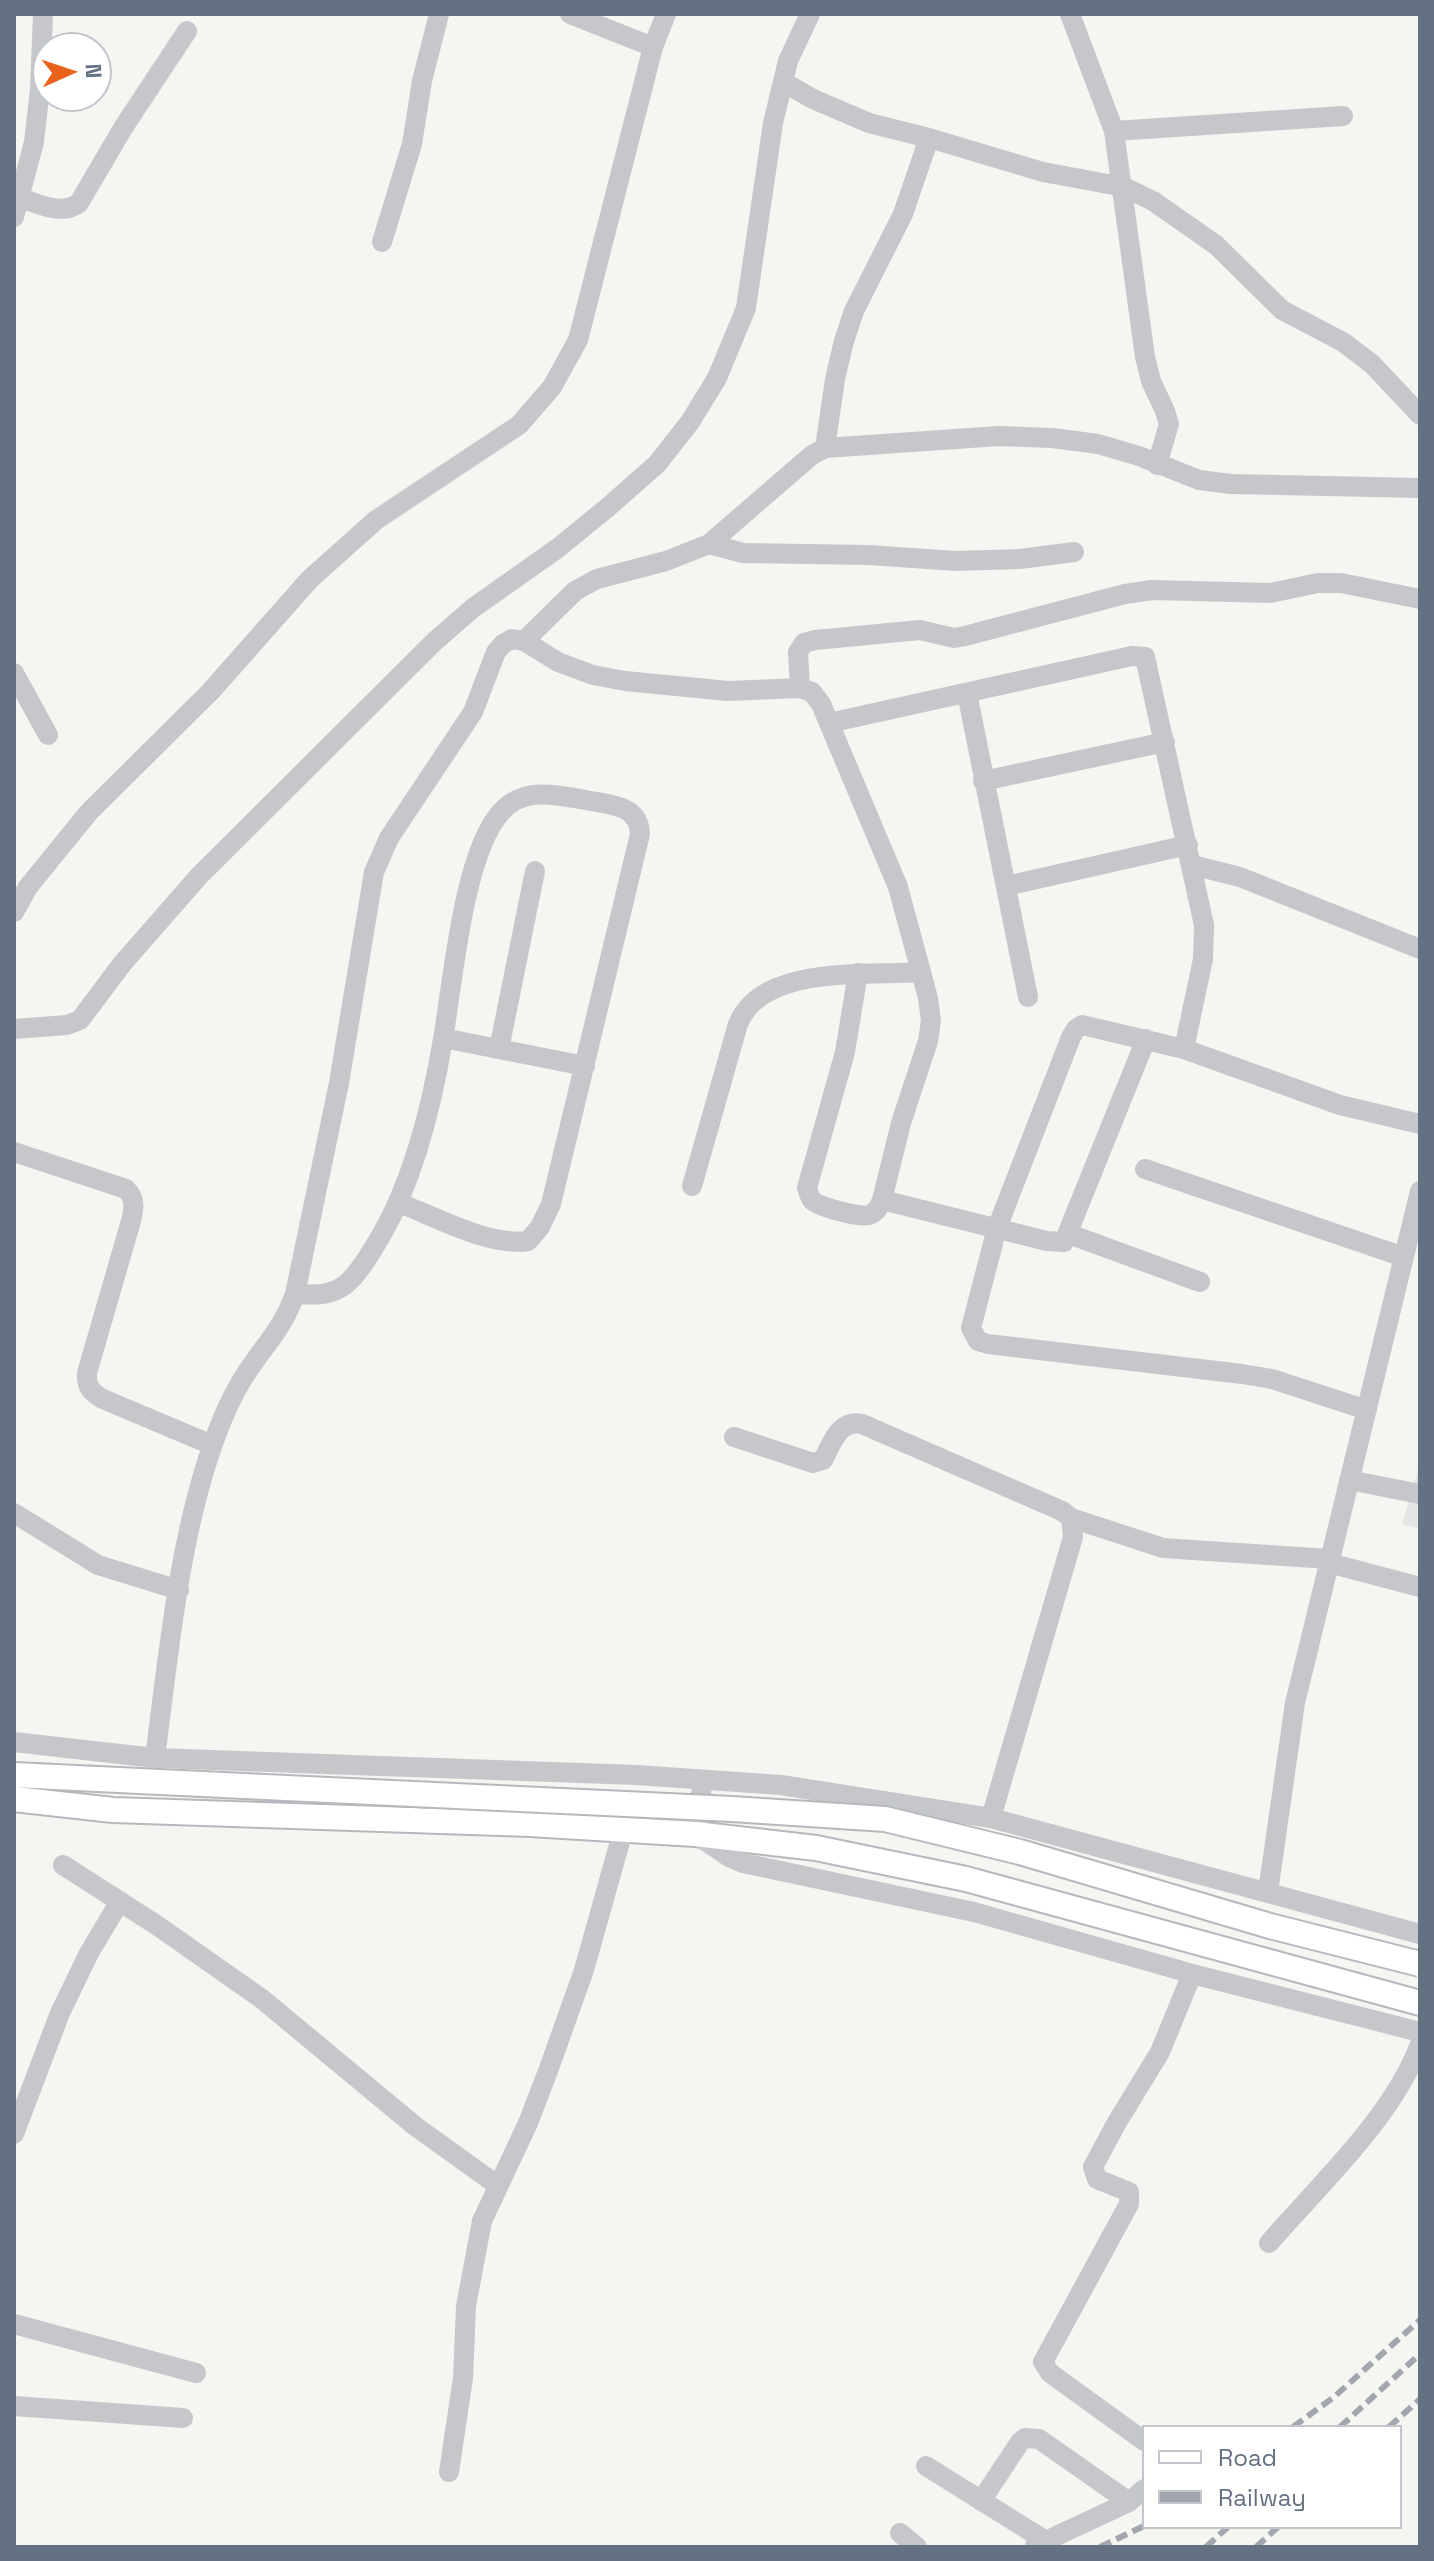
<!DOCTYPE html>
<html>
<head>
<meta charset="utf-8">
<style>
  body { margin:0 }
  #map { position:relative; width:1434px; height:2561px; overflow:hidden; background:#f5f5f1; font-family:"Space Grotesk",sans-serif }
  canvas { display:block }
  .frame { position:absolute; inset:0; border:16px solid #637183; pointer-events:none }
  .legend { position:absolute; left:1142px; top:2425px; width:260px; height:104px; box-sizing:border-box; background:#fff; border:2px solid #c1c6cd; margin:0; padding:10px 14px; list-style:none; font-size:24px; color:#637183 }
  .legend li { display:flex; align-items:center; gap:16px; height:40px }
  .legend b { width:40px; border:2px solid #c1c6cd }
  .north { position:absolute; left:32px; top:32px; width:80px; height:80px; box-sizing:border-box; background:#fff; border:2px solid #c1c6cd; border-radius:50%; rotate:87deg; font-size:22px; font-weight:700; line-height:32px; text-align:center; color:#637183 }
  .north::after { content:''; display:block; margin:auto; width:28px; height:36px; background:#ea631c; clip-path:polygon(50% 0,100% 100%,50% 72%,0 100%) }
</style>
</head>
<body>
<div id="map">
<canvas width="1434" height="2561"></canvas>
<div class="frame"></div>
<ul class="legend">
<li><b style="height:10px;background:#fff"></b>Road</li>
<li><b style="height:10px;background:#a2a7ae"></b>Railway</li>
</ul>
<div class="north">N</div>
</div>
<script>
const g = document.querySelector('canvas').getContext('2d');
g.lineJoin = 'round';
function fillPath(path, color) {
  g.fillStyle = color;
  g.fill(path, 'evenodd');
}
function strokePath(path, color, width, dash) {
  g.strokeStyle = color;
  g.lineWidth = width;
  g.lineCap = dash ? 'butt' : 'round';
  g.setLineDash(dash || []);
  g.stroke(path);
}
const built = new Path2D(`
  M1420,1463V1528L1402,1525Z`);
const minor = new Path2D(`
  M570,14L653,47
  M1070,14L1114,131L1145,357L1151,381L1165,411L1169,424L1157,465
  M785,83L813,99L869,123L929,138L1043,172L1124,187L1153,201L1216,245L1282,310L1343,342L1372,364L1420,415
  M1114,131L1343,116
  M20,198C39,204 62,216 79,203L123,128L187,31
  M14,217L34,142L40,89L43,14
  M382,242L412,144L422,81L439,14
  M825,448L835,379L844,341L854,311L903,214L929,138
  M709,544L743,553L869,555L956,561L1020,559L1074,552
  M524,641L575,591L597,579L666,561L709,544L812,455L825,448L999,436L1052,438L1098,444L1139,456L1199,480L1231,484L1420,488
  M14,673L48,735
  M800,688L798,652L804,643L815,640L920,630L954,638L965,636L1125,594L1152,590L1270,593L1318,583H1341L1420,599
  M967,693L1028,997
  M829,723L1132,656L1145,657L1204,925L1203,959L1184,1049
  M983,781L1165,742
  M1192,865L1240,877L1420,949
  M1006,886L1188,845
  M14,912L28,887L89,812L210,692L310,579L376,520L519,425L552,387L578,340L653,47L666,14
  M14,1029L67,1025L80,1020L122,964L199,876L435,641L473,608L558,548L607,508L657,464L690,422L717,378L746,308L773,123L788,61L810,14
  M443,1038L585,1066
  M499,1049L535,871
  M14,1152L126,1189C136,1199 134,1208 131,1221L87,1373C86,1387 91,1392 103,1399L212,1445
  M1145,1169L1404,1257
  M692,1186L738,1024C762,964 869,976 921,972
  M882,1200L1047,1241L1064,1242L1146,1039
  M1069,1234L1200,1282
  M295,1294C312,1295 328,1296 342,1287C357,1278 373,1249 382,1234C415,1176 432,1105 443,1039C453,982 463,854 501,812C524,786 556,795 586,800C609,805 639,804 640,834L551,1204L540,1227L528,1241C490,1247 436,1217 399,1203
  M1367,1410L1272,1379L1242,1374L988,1344L978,1341L971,1328L997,1228L1071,1037L1076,1029L1082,1025L1184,1049L1340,1105L1420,1124
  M734,1437L813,1463L823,1460C832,1443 839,1419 862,1424L1062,1511L1071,1518L1073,1537L991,1818
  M1349,1480L1420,1494
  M14,1513L98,1565L179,1590
  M1071,1518L1163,1548L1329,1559V1563L1420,1587
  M14,1742L155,1758L637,1775L781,1785L991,1818L1420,1934
  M155,1758C168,1658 179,1539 213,1444C223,1415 236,1386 254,1362C271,1338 285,1323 295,1294L339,1083L374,872L389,838L473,712L496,652L503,644L512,639L524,641L558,662L593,675L625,681L728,691L800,688L812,692L821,704L898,887L928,998L931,1021L928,1041L901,1123L882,1200C879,1207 877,1212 869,1215C861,1218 818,1207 812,1200C810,1198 808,1190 807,1188L845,1052L858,973
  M703,1780L695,1834L729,1857L743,1863L974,1912L1200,1976L1420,2032
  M63,1865L158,1926L262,1999L415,2126L497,2185
  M1268,1892L1295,1703L1420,1191
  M14,2134L60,2013L89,1953L120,1901
  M1269,2243C1320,2184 1393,2117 1420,2044
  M14,2324L196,2373
  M14,2406L183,2418
  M1144,2441L1050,2373L1043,2362L1129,2204V2192L1097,2179L1093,2167L1116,2124L1160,2052L1192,1974
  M926,2466L1046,2541
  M449,2472L463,2378L466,2306L482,2221L528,2123L548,2071L584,1970L623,1831
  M981,2501L1020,2442L1025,2438L1039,2439L1129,2502
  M900,2533L917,2547
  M1035,2546L1129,2502L1144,2489`);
const major = new Path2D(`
  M14,1775L286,1788
  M14,1799L113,1810L530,1824L695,1834L816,1848L966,1879L1420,2003`);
const rail = new Path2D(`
  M1293,2427L1334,2397L1420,2320
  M1340,2427L1420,2354
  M1389,2427L1420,2399
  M1100,2547L1144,2526
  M1206,2547L1228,2527
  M1256,2547L1278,2527`);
const majorBridge = new Path2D(`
  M286,1788L732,1809L885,1819L1020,1852L1270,1926L1420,1964`);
fillPath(built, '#e5e6e4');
strokePath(major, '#b5b8bd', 28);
strokePath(minor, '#c5c7cb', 20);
strokePath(major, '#fff', 24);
strokePath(rail, '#a2a7ae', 6, [12, 6]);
strokePath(majorBridge, '#b5b8bd', 28, []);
strokePath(majorBridge, '#fff', 24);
</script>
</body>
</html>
